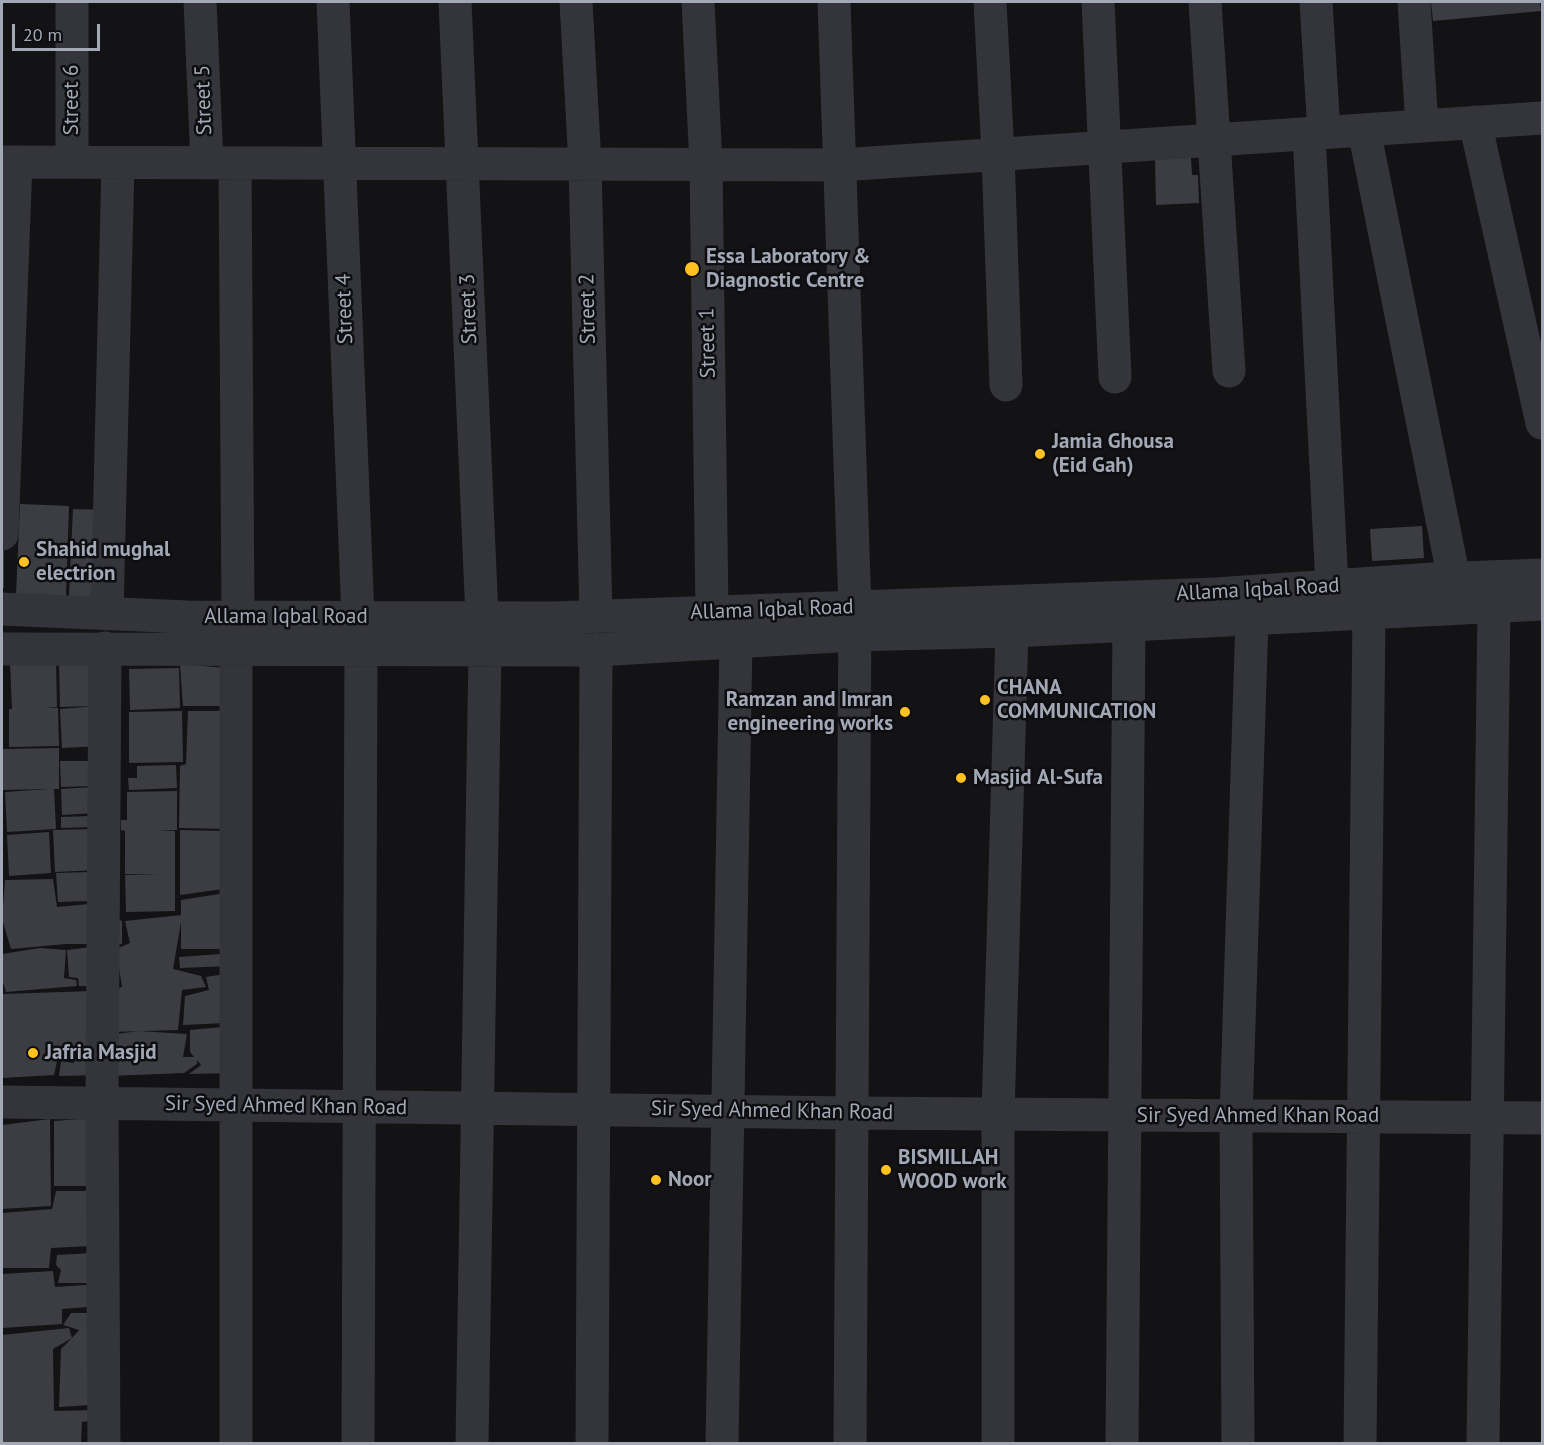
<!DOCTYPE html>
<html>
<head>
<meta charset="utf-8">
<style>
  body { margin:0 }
  #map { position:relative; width:1544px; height:1445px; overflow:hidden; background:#131315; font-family:"PT Sans",sans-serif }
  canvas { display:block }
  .frame { position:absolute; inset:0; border:3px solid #a3a8b7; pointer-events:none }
  .scale { position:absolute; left:12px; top:24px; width:88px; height:27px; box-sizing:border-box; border:3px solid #a3a8b7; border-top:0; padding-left:8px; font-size:18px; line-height:21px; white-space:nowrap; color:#a3a8b7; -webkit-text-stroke:4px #0e0e10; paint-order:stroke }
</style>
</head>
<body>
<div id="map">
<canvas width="1544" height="1445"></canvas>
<div class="frame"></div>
<div class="scale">20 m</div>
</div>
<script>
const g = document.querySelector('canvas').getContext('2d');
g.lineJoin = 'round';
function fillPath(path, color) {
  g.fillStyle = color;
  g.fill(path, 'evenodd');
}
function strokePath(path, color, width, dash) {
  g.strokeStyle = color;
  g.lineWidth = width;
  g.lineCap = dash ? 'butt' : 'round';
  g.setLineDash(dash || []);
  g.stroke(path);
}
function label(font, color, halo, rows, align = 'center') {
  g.font = font + ' "PT Sans",sans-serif';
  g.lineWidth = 5;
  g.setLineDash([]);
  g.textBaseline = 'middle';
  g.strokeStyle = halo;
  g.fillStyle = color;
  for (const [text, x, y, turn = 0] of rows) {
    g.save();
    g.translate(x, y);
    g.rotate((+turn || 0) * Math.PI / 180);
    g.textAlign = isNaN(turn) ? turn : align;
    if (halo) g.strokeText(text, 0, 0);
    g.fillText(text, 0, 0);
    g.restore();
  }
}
const building = new Path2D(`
  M1431,2H1540L1541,11L1433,21Z
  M1191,158L1192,175H1198L1199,203L1156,205L1155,159Z
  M20,504L69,506L66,596L16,595Z
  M73,509L108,510L104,597L69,596Z
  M1422,526L1424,558L1372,561L1370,529Z
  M2,542H4V588H2Z
  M56,661L57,707H46L58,708L59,746L9,747V709H12L10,663Z
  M99,661L102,746L62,748L60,709L96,706L60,707L59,663Z
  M180,664L227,668L229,706H183Z
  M179,668L180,708L130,710L129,669Z
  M182,711L183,762L129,763V712Z
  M188,711H230V829L179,828L180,766L186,764Z
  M59,748V789H54L56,829L7,832L5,792L48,789L2,790V749Z
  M60,761H94V786L61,787Z
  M176,765L177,788L129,790L128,778H137V766Z
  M110,786L112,812L62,815L61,789Z
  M177,791V830H156L175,831V911L126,912L125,875H160L125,874V831L121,830V820H127V792Z
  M92,816V827L61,828V817Z
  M96,829L98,870L55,872L53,830Z
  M180,830L222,831L231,888L180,895Z
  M49,832L51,873L9,876L7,835Z
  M89,872L91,901L58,902L56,873Z
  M53,879L57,907L100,903L116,918L122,921V944H66L11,949L2,919L5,880Z
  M232,892L231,949H181V922L173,969L201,976L206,987L182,990L178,1030L109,1032L106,992L122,987L116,949L130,943L125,921L181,915V900Z
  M91,947L114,986H79L78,978L69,977L67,950Z
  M40,948L66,950L64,978L76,980L77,986L6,992L2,979V954Z
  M233,953L228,966L180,968L179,957Z
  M231,973L225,1023L183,1025L185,996L209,990L206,977Z
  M93,991L90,1049L73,1048L72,1059L58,1057L54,1075L2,1078V994Z
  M233,1026L232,1073L189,1074L201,1065L197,1060V1064L184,1073L109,1076L108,1035L139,1031L187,1034L183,1057H194L190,1052V1030Z
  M92,1050L98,1075L59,1076L61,1061L74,1063L76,1051Z
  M93,1118L97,1186H54V1121Z
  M50,1119L51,1206L2,1209V1125Z
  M56,1191H86L110,1245L51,1248L49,1268H2V1213L52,1209Z
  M94,1253L95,1283H58L61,1270L56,1265L57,1255Z
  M53,1271L55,1287L85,1285L96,1290L87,1307L62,1309V1324L2,1328V1274Z
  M71,1313H89L90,1405L59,1407L61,1349L72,1338L53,1349L54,1411L100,1410V1420L82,1422L81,1444H2V1335L69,1328L72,1338L79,1330L63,1325Z`);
const minor = new Path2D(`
  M200,2L207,163
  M333,2L358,616
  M455,2L482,617
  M576,2L585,164L596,617
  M698,2L706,164L712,612
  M834,2L855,607L850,1444
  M990,2L998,154L1006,385
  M1098,2L1115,377
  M1205,2L1229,371
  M1316,2L1324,132
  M1414,2L1422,126
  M1475,122L1542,423
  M1364,130L1454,579
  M1309,133L1332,586
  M2,162L840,165L1542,118
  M72,162V2
  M235,163L238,616
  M2,534L16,162
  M2,609L187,617L553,618L1216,594L1433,579L1542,575
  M107,614L118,163
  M2,649L596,650L854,635L1012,631L1542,604
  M2,1102L851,1113L1542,1118
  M104,1444L102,1103L105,648
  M236,1444V650
  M358,1444L361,650
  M472,1444L485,650
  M592,1444L596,650
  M722,1444L736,641
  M998,1444V1114L1012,631
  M1122,1444L1129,624
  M1238,1444L1236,1116L1252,619
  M1360,1444L1369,613
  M1483,1444L1494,606`);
const markers = [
  [692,269,8,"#ffc221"],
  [1040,454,6,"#ffc221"],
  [24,562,6,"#ffc221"],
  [985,700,6,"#ffc221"],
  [905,712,6,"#ffc221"],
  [961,778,6,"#ffc221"],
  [33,1053,6,"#ffc221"],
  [886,1170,6,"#ffc221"],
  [656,1180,6,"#ffc221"]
];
const streetNames = [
  ["Street 6",72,100,-90],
  ["Street 5",204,100,-92],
  ["Street 4",345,309,-92],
  ["Street 3",469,309,-92],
  ["Street 2",588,309,-91],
  ["Street 1",708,343,-91],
  ["Allama Iqbal Road",1258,590,-3],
  ["Allama Iqbal Road",772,610,-2],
  ["Allama Iqbal Road",286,617],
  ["Sir Syed Ahmed Khan Road",286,1106,1],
  ["Sir Syed Ahmed Khan Road",772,1111,1],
  ["Sir Syed Ahmed Khan Road",1258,1116]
];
const poiNames = [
  ["Essa Laboratory &",706,257],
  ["Diagnostic Centre",706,281],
  ["Jamia Ghousa",1052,442],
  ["(Eid Gah)",1052,466],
  ["Shahid mughal",36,550],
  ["electrion",36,574],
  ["CHANA",997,688],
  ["COMMUNICATION",997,712],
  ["Ramzan and Imran",893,700,"right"],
  ["engineering works",893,724,"right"],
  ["Masjid Al-Sufa",973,778],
  ["Jafria Masjid",45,1053],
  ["BISMILLAH",898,1158],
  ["WOOD work",898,1182],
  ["Noor",668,1180]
];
fillPath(building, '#3c3d43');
strokePath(minor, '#34343b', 33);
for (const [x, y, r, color] of markers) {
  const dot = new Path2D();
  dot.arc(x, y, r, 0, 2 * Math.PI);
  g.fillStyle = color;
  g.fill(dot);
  strokePath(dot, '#0e0e10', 2);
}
label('21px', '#a3a8b7', '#0e0e10', streetNames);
label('bold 21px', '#a3a8b7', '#0e0e10', poiNames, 'left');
</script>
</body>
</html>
